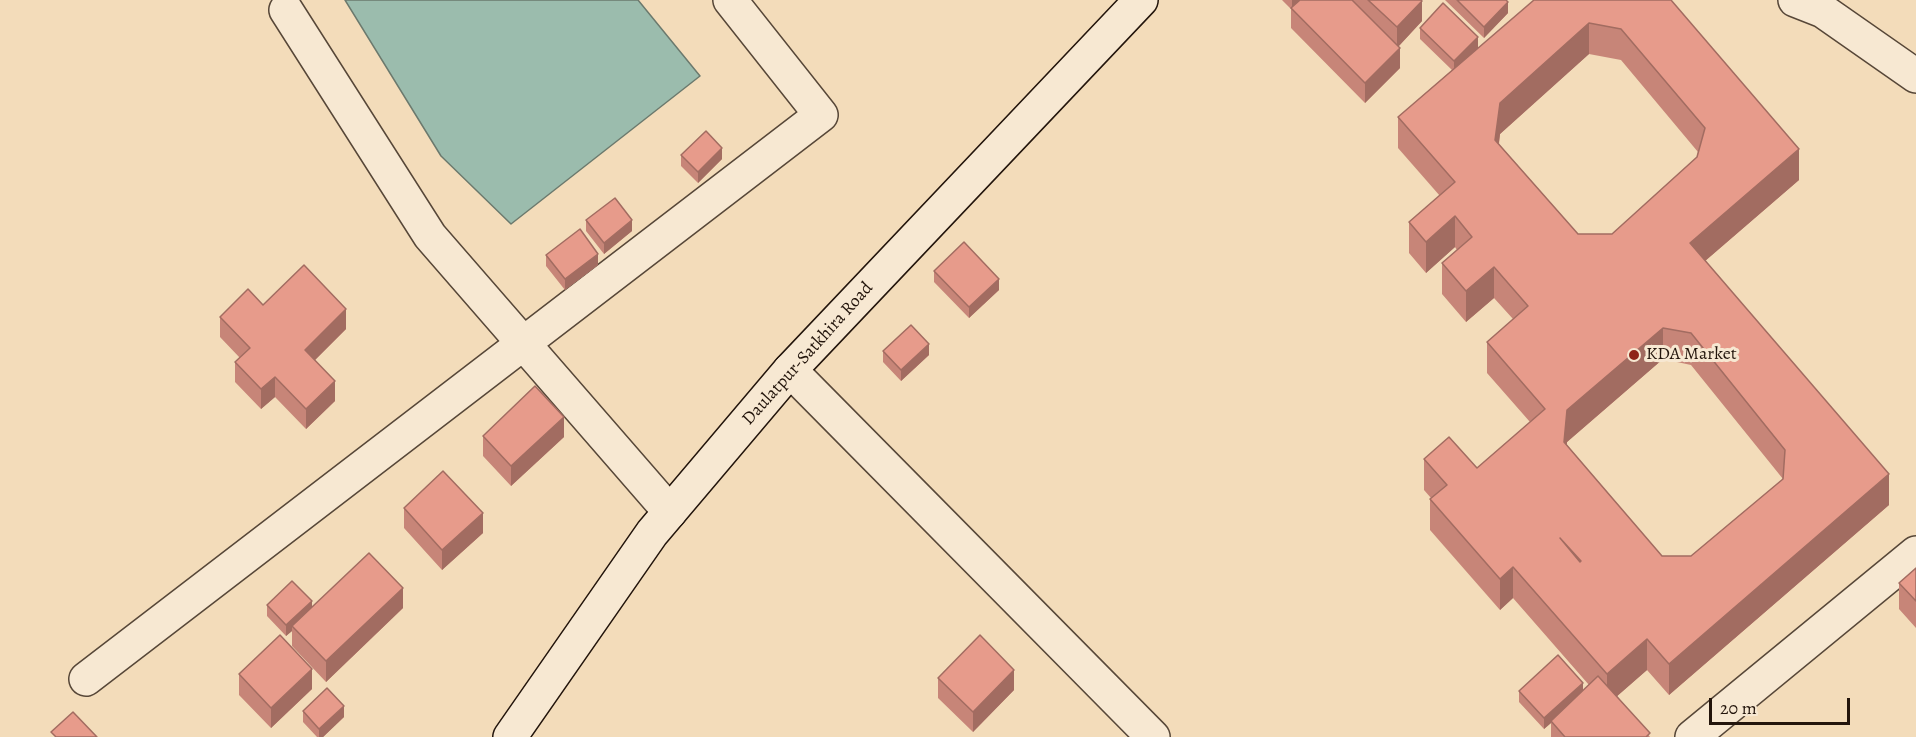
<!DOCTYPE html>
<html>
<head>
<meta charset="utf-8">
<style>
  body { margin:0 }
  #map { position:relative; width:1916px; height:737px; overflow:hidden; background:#f3dcba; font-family:Alegreya,serif }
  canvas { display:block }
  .scale { position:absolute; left:1709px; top:698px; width:141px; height:27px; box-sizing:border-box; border:3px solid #23150c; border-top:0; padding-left:8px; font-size:18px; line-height:21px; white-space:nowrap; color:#23150c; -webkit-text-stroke:4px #f7e8d2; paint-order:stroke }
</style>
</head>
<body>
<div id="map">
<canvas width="1916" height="737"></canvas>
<div class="scale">20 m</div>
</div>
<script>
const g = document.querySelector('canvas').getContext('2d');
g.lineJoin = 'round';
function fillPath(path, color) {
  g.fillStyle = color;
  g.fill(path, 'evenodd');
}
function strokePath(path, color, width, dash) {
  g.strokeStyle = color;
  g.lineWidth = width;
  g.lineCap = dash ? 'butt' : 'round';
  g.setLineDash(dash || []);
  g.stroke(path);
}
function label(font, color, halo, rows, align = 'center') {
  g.font = font + ' Alegreya,serif';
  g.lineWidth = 6;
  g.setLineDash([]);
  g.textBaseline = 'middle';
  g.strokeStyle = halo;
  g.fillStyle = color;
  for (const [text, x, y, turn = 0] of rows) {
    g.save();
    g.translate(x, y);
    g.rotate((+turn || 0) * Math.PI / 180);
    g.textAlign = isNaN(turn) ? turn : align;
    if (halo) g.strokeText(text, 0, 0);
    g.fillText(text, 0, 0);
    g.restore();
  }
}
const water = new Path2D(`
  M345,0H638L700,76L511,224L441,156Z`);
const minor = new Path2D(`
  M1795,0L1823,11L1916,76
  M286,10L430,236L670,512
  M790,370L1153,737
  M86,679L821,115L730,0
  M1692,737L1916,553`);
const secondary = new Path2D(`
  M510,737L652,533L790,370L1141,0`);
const wall = new Path2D(`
  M1282,0H1422V21L1398,47L1400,68L1365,103L1291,28V9Z
  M1445,0H1506L1508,13L1484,38Z
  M1671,0L1799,180L1705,261L1889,505L1669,695L1647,670L1617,696L1650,737H1551V723L1544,729L1519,702V691H1583L1589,685L1513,598L1500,610L1430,530V499L1431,498L1424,490V459L1477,468L1530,422L1487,373V342L1513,319L1494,298L1466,322L1442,294V263L1457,250L1455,247L1426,273L1409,253V222L1440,196L1398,148V117L1452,70L1420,39V28L1478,48L1473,52ZM1589,54L1621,60L1698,152L1697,157L1612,234H1578L1499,144L1500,134ZM1663,359L1691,365L1783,479L1691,556H1662L1567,445V442Z
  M681,155L722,159L698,183L681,166Z
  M586,220L632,231L604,254L586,231Z
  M546,255L598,265L565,290L546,266Z
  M934,271L999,290L969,318L934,282Z
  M220,317L346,329L315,360L335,401L306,429L275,397L261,409L235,382V362L240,358L220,337Z
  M883,351L929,355L901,381L883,362Z
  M483,436L564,437L511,486L483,456Z
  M404,508L483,533L442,570L404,528Z
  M1916,568V628L1899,609V583Z
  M267,605L312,608H403L326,682L292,646V631L286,636L267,616Z
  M239,674L312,689L271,728L239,695Z
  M938,678L1014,690L973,732L938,698Z
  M303,711L344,717L323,737H317L303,722Z`);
const shadedWall = new Path2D(`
  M1292,0H1301L1292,10Z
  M1422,1V21L1397,48V27Z
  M1508,2V13L1484,38V27Z
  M1589,23V54L1500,134L1495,171V140L1500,103Z
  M1478,37V48L1454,72V61Z
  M1400,48V68L1365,103V83Z
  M722,148V159L698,183V172Z
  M1799,149V180L1690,274V243Z
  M1455,216V247L1426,273V242Z
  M632,220V231L604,254V243Z
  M598,254V265L565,290V279Z
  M1494,267V298L1466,322V291Z
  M999,279V290L969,318V307Z
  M346,309V329L305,370V350Z
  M1663,328V359L1567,442L1564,473V442L1567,410Z
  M929,344V355L901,381V370Z
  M275,377V397L261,409V389Z
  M335,381V401L306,429V409Z
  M564,417V437L511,486V466Z
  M1889,474V505L1669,695V664Z
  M483,513V533L442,570V550Z
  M1513,567V598L1500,610V579Z
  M403,588V608L326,682V661Z
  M312,601V612L292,626V631L286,636V625Z
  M1647,639V670L1607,705V674Z
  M312,669V689L271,728V708Z
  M1014,670V690L973,732V712Z
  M1583,683V694L1551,721V723L1544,729V718Z
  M344,706V717L323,737H319V729Z`);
const building = new Path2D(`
  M1300,0H1352L1400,48L1365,83L1291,8Z
  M1368,0H1421L1422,1L1397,27Z
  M1457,0H1506L1508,2L1484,27Z
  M1534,0H1671L1799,149L1690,243L1889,474L1669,664L1647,639L1607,674L1513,567L1500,579L1430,499L1447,485L1424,459L1449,437L1477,468L1545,409L1487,342L1528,306L1494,267L1466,291L1442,263L1472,237L1455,216L1426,242L1409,222L1455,182L1398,117ZM1589,23L1621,29L1705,128L1697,157L1612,234H1578L1495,140L1500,103ZM1663,328L1691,333L1785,450L1783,479L1691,556H1662L1564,442L1567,410ZM1560,538L1581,561L1580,562Z
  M1443,3L1478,37L1454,61L1420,28Z
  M706,131L722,148L698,172L681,155Z
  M615,198L632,220L604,243L586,220Z
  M580,229L598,254L565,279L546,255Z
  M964,242L999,279L969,307L934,271Z
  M304,265L346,309L305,350L335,381L306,409L275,377L261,389L235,362L250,348L220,317L248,289L263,305Z
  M911,325L929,344L901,370L883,351Z
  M535,386L564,417L511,466L483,436Z
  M443,471L483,513L442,550L404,508Z
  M369,553L403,588L326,661L292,626Z
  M1916,568V601L1899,583Z
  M292,581L312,601L286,625L267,605Z
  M280,635L312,669L271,708L239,674Z
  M980,635L1014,670L973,712L938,678Z
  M1558,655L1583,683L1544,718L1519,691Z
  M1598,676L1650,733L1646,737H1565L1551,721Z
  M327,688L344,706L319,729L303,711Z
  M73,712L97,737H56L51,732Z`);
const markers = [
  [1634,355,6,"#8f2418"]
];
const streetNames = [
  ["Daulatpur-Satkhira Road",808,354,-48]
];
const poiNames = [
  ["KDA Market",1646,355]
];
fillPath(water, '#9bbcad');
strokePath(water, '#6b796d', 1.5);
strokePath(minor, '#574738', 36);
strokePath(secondary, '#23150c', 36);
strokePath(minor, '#f7e8d2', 33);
strokePath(secondary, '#f7e8d2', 33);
fillPath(wall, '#c78578');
fillPath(shadedWall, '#a26c61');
fillPath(building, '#e79b8b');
strokePath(building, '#a26c61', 1.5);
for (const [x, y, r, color] of markers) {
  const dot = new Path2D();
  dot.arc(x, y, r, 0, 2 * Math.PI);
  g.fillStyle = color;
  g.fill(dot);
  strokePath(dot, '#f7e8d2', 2);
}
label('18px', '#23150c', '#f7e8d2', streetNames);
label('18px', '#23150c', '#f7e8d2', poiNames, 'left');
</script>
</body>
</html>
